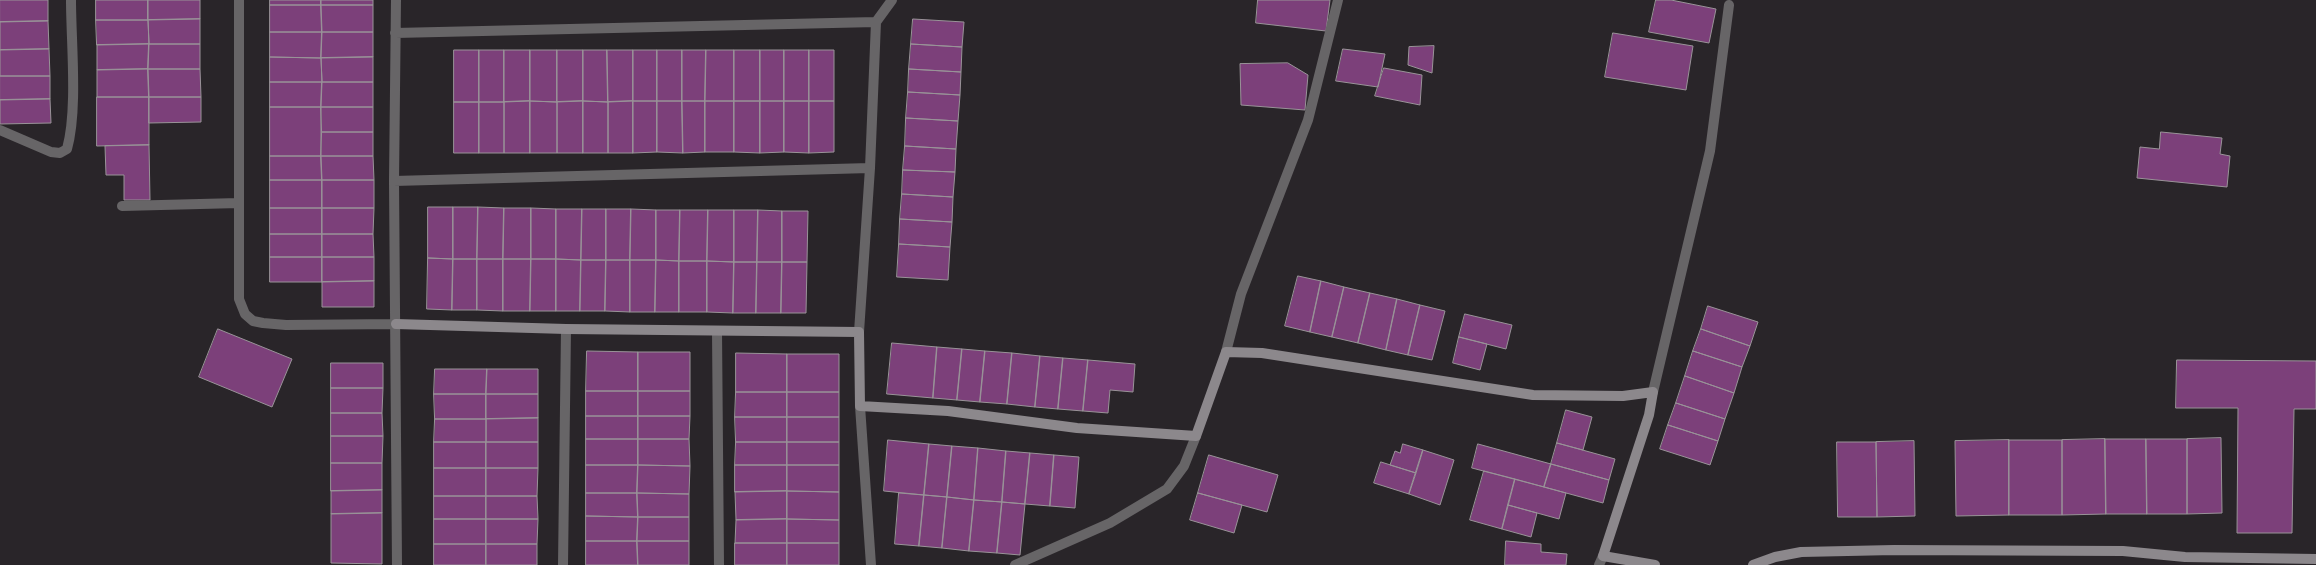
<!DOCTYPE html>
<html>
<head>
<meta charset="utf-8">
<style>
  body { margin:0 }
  canvas { display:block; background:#292529 }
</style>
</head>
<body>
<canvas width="2316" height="565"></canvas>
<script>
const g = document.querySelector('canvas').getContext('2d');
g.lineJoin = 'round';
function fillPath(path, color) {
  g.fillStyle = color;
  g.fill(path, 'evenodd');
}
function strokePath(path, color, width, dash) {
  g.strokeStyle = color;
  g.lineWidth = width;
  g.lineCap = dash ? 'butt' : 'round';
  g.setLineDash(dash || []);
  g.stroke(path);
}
const building = new Path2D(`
  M0,0H48V21L0,22Z
  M96,0H148V20H96Z
  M148,0H200V19L148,20Z
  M270,0H321V5H270Z
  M321,0H373V5H321Z
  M1258,0H1330L1326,31L1256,23Z
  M1656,0H1671L1716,9L1709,43L1649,32Z
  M270,5H321L322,32H270Z
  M321,5H373V32H322Z
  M200,19V44H149L148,20Z
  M913,19L964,22L962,47L911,44Z
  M96,20H148L149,44L97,45Z
  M48,21L49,49L0,50V22Z
  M270,32H322L321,58L270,57Z
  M322,32H373V57L321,58Z
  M1613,33L1693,46L1686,90L1605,77Z
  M149,44H200V69H148Z
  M149,44L148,69L97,70V45Z
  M911,44L962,47L961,72L909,69Z
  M1434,46L1432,73L1408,65L1409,47Z
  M49,49L50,76H0V50Z
  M1343,49L1385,54L1378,87L1336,81Z
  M454,50H479V102H454Z
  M479,50H504V102H479Z
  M504,50H530V101L504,102Z
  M530,50H557V102L530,101Z
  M557,50H583V101L557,102Z
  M583,50H607L608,102L583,101Z
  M607,50H633V101L608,102Z
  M633,50H657V101H633Z
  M657,50H682V101H657Z
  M682,50H706L705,101H682Z
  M706,50H734V101H705Z
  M734,50H760V101H734Z
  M760,50H784V101H760Z
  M784,50H809V101H784Z
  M809,50H834V101H809Z
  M270,57L321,58L322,82H270Z
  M373,57V82H322L321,58Z
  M1288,63L1308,75L1305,110L1241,105L1240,64Z
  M1384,68L1422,75L1420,105L1375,96Z
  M148,69H200L201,97H149Z
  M148,69L149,97H97V70Z
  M909,69L961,72L960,95L908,92Z
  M0,76H50V99L0,100Z
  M270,82H322L321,107H270Z
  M322,82H373V107H321Z
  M908,92L960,95L958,121L906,118Z
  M97,97H149V145L97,146Z
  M149,97H201V122L149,123Z
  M50,99L51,123L0,124V100Z
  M530,101L557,102V153H530Z
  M530,101V153H504V102Z
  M583,101V153H557V102Z
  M583,101L608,102V153H583Z
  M633,101V153H608V102Z
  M633,101H657V152L633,153Z
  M657,101H682L683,153L657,152Z
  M682,101H705V152L683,153Z
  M705,101H734V152H705Z
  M734,101H760V153L734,152Z
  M760,101H784V152L760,153Z
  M784,101H809V153L784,152Z
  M809,101H834V152L809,153Z
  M454,102H479V153H454Z
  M479,102H504V153H479Z
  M270,107H321V156H270Z
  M321,107H373V132H322Z
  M906,118L958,121L956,149L905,146Z
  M322,132H373V156H321Z
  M2161,132L2222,138L2220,154L2230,156L2227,187L2137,178L2140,147L2159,149Z
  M149,145L150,200H124V175H106L105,146Z
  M905,146L956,149L955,172L903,170Z
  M270,156H321L322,180H270Z
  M321,156H373L374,180H322Z
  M903,170L955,172L953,197L902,194Z
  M270,180H322V208H270Z
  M322,180H374V208H322Z
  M902,194L953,197L952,222L900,219Z
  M428,207H453V259L428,258Z
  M453,207H478L477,259H453Z
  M478,207L504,208L503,259H477Z
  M270,208H322V234H270Z
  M322,208H374L373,234H322Z
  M504,208H531V259H503Z
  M531,208L556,209V259H531Z
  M556,209H582L581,260L556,259Z
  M582,209H606V260H581Z
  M606,209H631L630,260H606Z
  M631,209L656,210V260H630Z
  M656,210H680L679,261L656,260Z
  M680,210H708L707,261H679Z
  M708,210H734V262L707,261Z
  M734,210H758L757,262H734Z
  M758,210L782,211V262H757Z
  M782,211H808L807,262H782Z
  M900,219L952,222L950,247L899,244Z
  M270,234H322V257H270Z
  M322,234H373L374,257H322Z
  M899,244L950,247L948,280L897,277Z
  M270,257H322V282H270Z
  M322,257H374V281L322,282Z
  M428,258L453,259L452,310L427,309Z
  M453,259H477V310H452Z
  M477,259H503V311L477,310Z
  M503,259H531L530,311H503Z
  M531,259H556V311H530Z
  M556,259L581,260L580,311H556Z
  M581,260H606L605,311H580Z
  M606,260H630V312L605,311Z
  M630,260H656L655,312H630Z
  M656,260L679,261V312H655Z
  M679,261H707V312H679Z
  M707,261L734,262L733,313L707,312Z
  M734,262H757L756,313H733Z
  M757,262H782L781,313H756Z
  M782,262H807L806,313H781Z
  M1298,276L1321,281L1310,332L1285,326Z
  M374,281V307H322V282Z
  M1321,281L1344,287L1332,337L1310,332Z
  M1344,287L1370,293L1358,343L1332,337Z
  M1370,293L1397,299L1386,350L1358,343Z
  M1397,299L1420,305L1408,355L1386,350Z
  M1420,305L1445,311L1432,360L1408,355Z
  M1708,306L1758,322L1750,346L1701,329Z
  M1465,314L1512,325L1506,349L1459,337Z
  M218,329L292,359L272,407L199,377Z
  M1701,329L1750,346L1742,367L1693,351Z
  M1459,337L1487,344L1480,370L1453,363Z
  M892,343L937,347L933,398L887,394Z
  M937,347L962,349L957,400L933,398Z
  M962,349L985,351L980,402L957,400Z
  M587,351L638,352V391H586Z
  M985,351L1012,353L1007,404L980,402Z
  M1693,351L1742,367L1734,393L1685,376Z
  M638,352H690V391H638Z
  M736,353L787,354V392H736Z
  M1012,353L1040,356L1035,407L1007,404Z
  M787,354H839V392H787Z
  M1040,356L1063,358L1058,409L1035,407Z
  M1063,358L1088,360L1083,411L1058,409Z
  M1088,360L1135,364L1133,392L1110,390L1108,413L1083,411Z
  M2177,360L2316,361V409H2294L2292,533H2237L2238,408H2176Z
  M331,363H383V388H331Z
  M435,369H487L486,394H434Z
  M487,369H538V394H486Z
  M1685,376L1734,393L1725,419L1676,403Z
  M331,388H383L382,413H331Z
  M586,391H638V416H586Z
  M638,391H690V416H638Z
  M736,392H787V417H735Z
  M787,392H839V417H787Z
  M434,394H486V419H435Z
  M486,394H538V418L486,419Z
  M1676,403L1725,419L1718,441L1668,425Z
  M1566,410L1592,417L1583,450L1557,443Z
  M331,413H382L383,436H331Z
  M586,416H638V439H586Z
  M638,416H690L689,439H638Z
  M735,417H787V442H736Z
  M787,417H839V442H787Z
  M538,418V442H486V419Z
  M435,419H486V442H434Z
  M1668,425L1718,441L1710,465L1660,449Z
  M331,436H383L382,463H331Z
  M2221,438L2222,513L2187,514V439Z
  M586,439H638V465H586Z
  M638,439H689L690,466L638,465Z
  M2105,439L2106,514L2062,515V440Z
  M2105,439H2146L2147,514H2106Z
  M2146,439H2187V514H2147Z
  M888,440L929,444L924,495L884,491Z
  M2009,440V515L1956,516L1955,441Z
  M2009,440H2062V515H2009Z
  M1914,441L1915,516L1877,517L1876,442Z
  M434,442H486V468H434Z
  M486,442H538V468H486Z
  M736,442H787V465H735Z
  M787,442H839V465H787Z
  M1837,442H1876L1877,517H1838Z
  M1557,443L1615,459L1609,480L1551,464Z
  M929,444L952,446L947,497L924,495Z
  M1403,444L1423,450L1416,473L1390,465L1395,451L1400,453Z
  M1478,444L1551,464L1544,487L1472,468Z
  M952,446L978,448L974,500L947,497Z
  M978,448L1006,451L1002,502L974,500Z
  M1423,450L1454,460L1440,505L1409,494Z
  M1006,451L1030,453L1025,504L1002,502Z
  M1030,453L1054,455L1050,506L1025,504Z
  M1054,455L1079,457L1075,508L1050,506Z
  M1209,455L1278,475L1267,512L1198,493Z
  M1381,462L1416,473L1409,494L1374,483Z
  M331,463H382V490L331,491Z
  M1551,464L1609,480L1603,503L1544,487Z
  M586,465H638L637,493H586Z
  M638,465L690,466L689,494L637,493Z
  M735,465H787V491L735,492Z
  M787,465H839V492L787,491Z
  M434,468H486V496H434Z
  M486,468H538L537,496H486Z
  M1484,471L1515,479L1502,529L1470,520Z
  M1515,479L1566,493L1559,519L1508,505Z
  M382,490V513L331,514V491Z
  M787,491L839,492V520L787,519Z
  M787,491V519L736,520L735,492Z
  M586,493H637L638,517L586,516Z
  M637,493L689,494V517H638Z
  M899,493L924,495L919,546L895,544Z
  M1198,493L1242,505L1234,533L1190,520Z
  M924,495L947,497L942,548L919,546Z
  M434,496H486V519H434Z
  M486,496H537L538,519H486Z
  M947,497L974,500L969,551L942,548Z
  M974,500L1002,502L997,553L969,551Z
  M1002,502L1025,504L1020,555L997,553Z
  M1508,505L1537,513L1531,537L1502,529Z
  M382,513V564L331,563V514Z
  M586,516L638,517L637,541H586Z
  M638,517H689V541H637Z
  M434,519H486V544H434Z
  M486,519H538L537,544H486Z
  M787,519L839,520V543H787Z
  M787,519V543H735L736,520Z
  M586,541H637L638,565H586Z
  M637,541H689V565H638Z
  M1506,541L1541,544V552L1567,554L1566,565H1505Z
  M735,543H787V565H735Z
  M787,543H839V565H787Z
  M434,544H486V565H434Z
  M486,544H537V565H486Z`);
const street = new Path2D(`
  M239,0V299L245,314L253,321L263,323L286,325L396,324
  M396,0L394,181L397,565
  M395,33L876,22
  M0,130L51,152L60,153L67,149C78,109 71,43 71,0
  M394,181L870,168
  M122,206L239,203
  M717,331L719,565
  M859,332L870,168L876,22L892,0
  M1226,352L1241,294L1308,120L1338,0
  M1653,392L1710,151L1729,5
  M860,406L871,565
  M563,565L566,329
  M1015,565L1110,523L1167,489L1184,466L1196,436
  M1599,565L1603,556`);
const secondary = new Path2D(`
  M396,324L566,329L859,332L860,406L948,411L1077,428L1196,436L1226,352L1262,353L1533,395L1623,396L1653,392L1649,415L1603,556L1655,565
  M1753,565L1775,557L1801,552L1894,550L2123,551L2185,557L2316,559`);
fillPath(building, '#7c407a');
strokePath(building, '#999398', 1);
strokePath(street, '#676567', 10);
strokePath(secondary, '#8c888c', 10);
</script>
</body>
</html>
